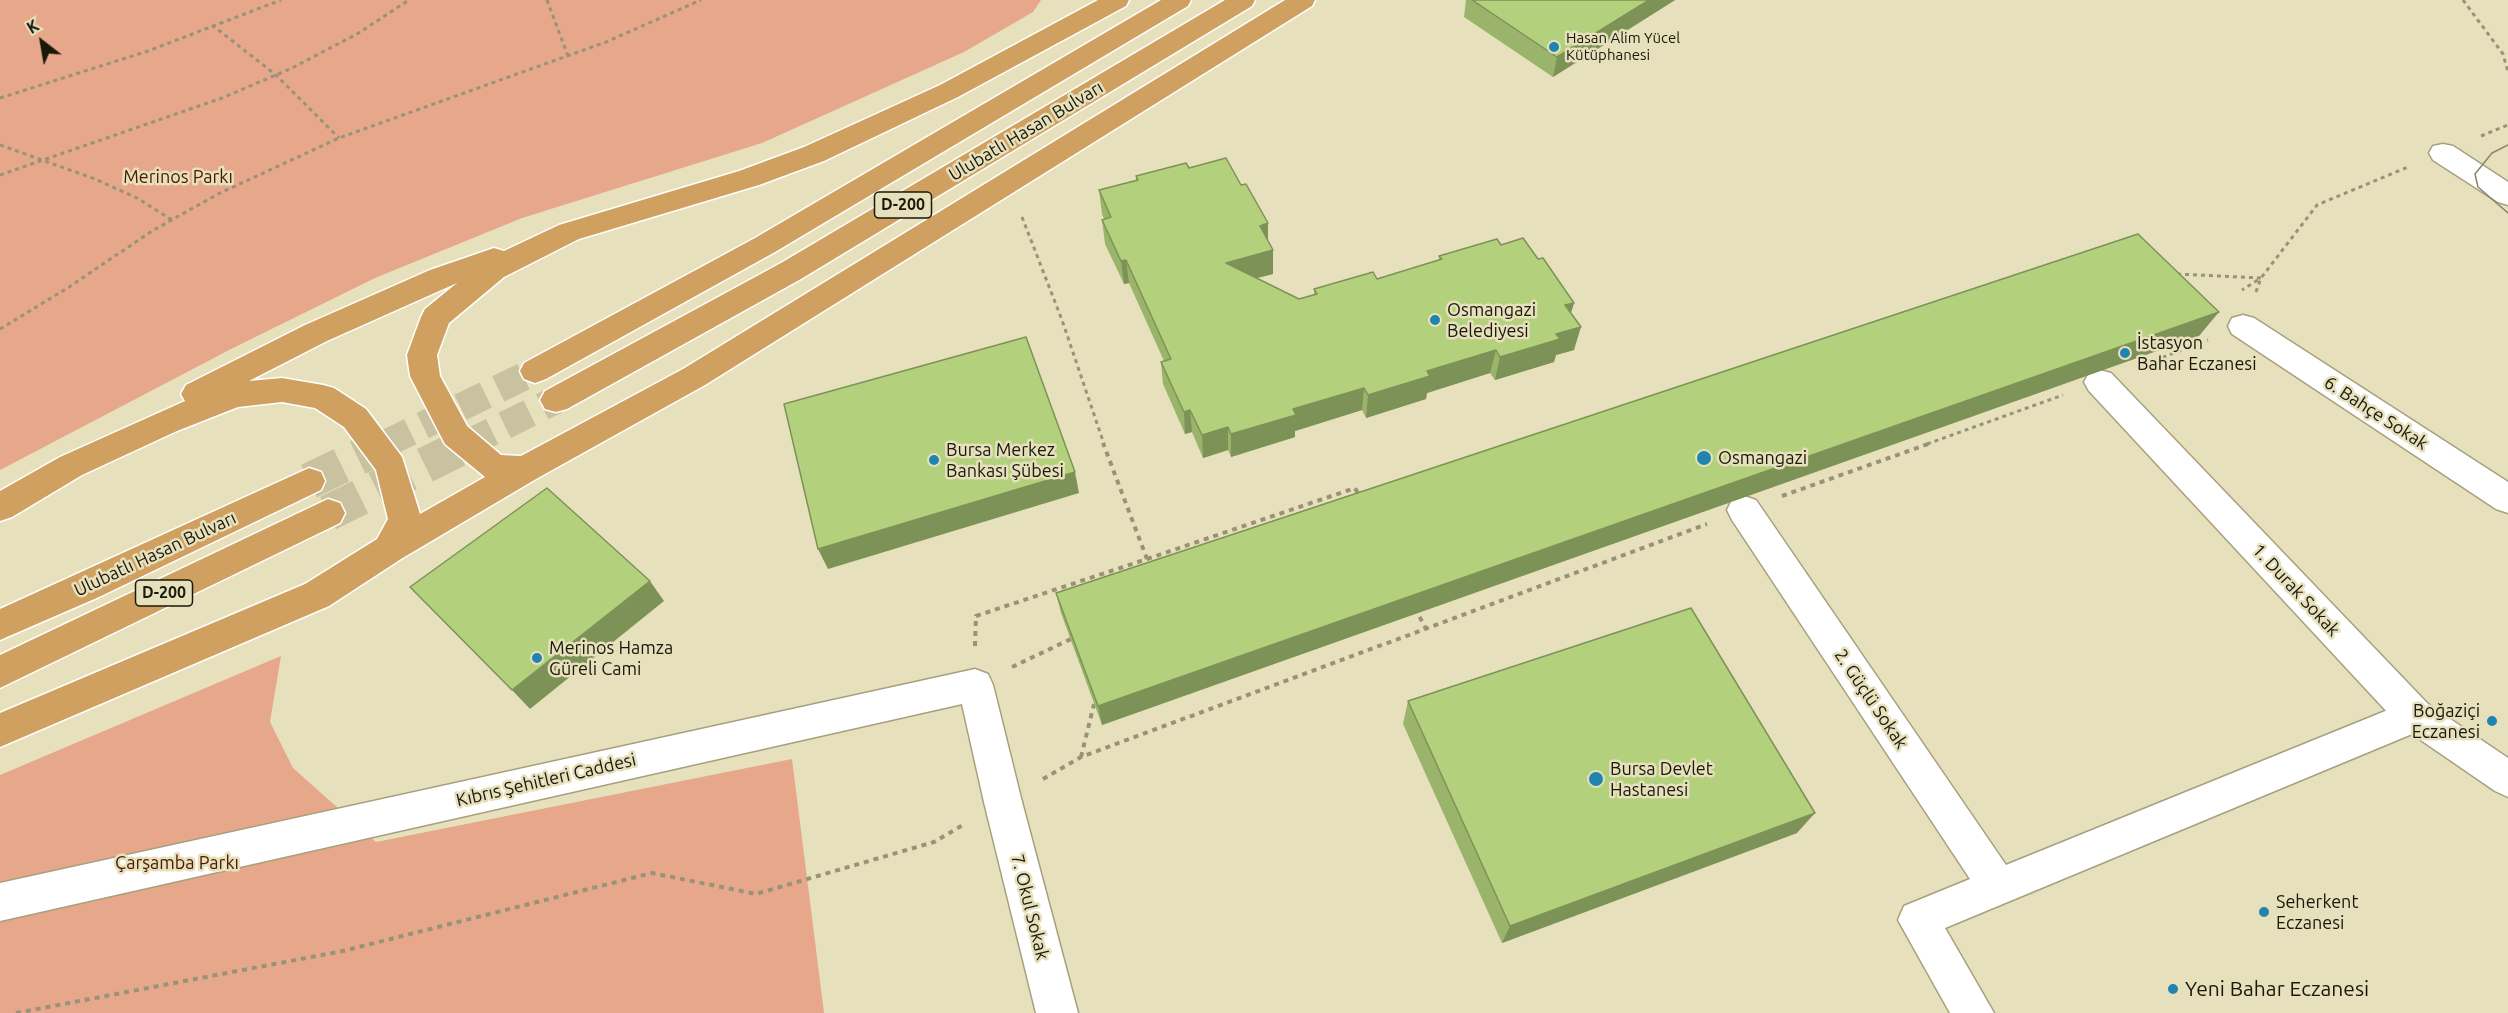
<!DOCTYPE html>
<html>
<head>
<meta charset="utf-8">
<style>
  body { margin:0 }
  #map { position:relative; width:2508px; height:1013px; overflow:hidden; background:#e7e0bc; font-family:Ubuntu,sans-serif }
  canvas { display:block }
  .north { position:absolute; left:12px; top:12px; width:60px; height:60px; -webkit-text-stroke:4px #e7e0bc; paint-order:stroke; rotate:329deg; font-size:16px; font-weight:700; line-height:24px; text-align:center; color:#1a180b }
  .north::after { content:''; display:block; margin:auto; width:21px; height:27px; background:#1a180b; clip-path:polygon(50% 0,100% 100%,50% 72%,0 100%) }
</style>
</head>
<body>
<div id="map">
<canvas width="2508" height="1013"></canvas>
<div class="north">K</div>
</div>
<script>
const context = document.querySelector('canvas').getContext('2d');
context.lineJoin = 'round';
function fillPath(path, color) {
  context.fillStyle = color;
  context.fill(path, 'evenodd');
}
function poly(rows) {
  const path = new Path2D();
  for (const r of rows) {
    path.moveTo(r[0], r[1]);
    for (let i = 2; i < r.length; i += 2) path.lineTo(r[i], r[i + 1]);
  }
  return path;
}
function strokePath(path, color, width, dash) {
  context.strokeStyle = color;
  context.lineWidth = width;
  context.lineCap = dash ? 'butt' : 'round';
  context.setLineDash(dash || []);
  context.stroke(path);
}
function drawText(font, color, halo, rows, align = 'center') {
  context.font = font + ' Ubuntu,sans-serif';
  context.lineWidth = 5;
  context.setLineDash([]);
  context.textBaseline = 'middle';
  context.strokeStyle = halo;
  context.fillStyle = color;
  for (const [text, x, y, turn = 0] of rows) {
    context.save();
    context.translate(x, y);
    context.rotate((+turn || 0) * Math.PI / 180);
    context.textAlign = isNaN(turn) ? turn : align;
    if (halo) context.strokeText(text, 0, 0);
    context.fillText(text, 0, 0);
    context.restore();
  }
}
fillPath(poly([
  [0,0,1041,0,1033,12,964,52,762,143,522,218,375,278,231,349,0,470],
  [281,656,270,722,293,768,376,842,792,759,824,1013,0,1013,0,775]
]), '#e6a78b');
strokePath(poly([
  [385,444,535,371],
  [467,444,556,400]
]), '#c8c2a1', 28, [28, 14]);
strokePath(poly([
  [309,481,388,443],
  [328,513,470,443]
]), '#c8c2a1', 36, [36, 18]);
const pedestrian = poly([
  [2100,370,2111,373,2428,704,2433,716,2428,728,2415,733,2402,728,2089,391,2084,382,2089,373,2100,370]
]);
const minor = poly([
  [2243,315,2254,318,2508,482,2508,513,2496,509,2232,334,2228,326,2232,318,2243,315],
  [1744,496,1756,500,2006,865,2415,699,2428,704,2508,758,2508,797,2495,791,2412,734,1945,928,1994,1013,1950,1013,1898,920,1904,906,1970,879,1732,520,1727,510,1732,500,1744,496],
  [975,669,988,674,993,685,1022,802,1016,815,1003,820,990,815,984,802,962,704,0,921,0,883,975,669]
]);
const tertiary = poly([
  [2443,144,2453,146,2508,182,2508,205,2498,202,2433,160,2429,153,2433,146,2443,144],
  [1003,784,1016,789,1022,802,1078,1013,1036,1013,984,802,990,789,1003,784]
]);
const trunk = poly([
  [1098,0,1129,0,1126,6,958,97,824,161,759,185,579,239,504,277,449,323,437,355,440,376,467,426,501,455,521,456,683,369,1285,0,1315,0,1312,6,705,385,536,479,401,559,329,606,0,747,0,713,305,584,377,539,388,519,376,470,344,427,315,408,282,402,238,407,177,431,82,475,12,517,0,521,0,491,60,457,185,401,181,394,186,385,305,325,430,270,494,248,504,251,559,225,739,171,804,147,940,85,1098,0],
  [457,283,425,309,421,317,407,355,410,376,445,444,485,477,420,514,402,457,366,409,334,388,323,385,282,378,249,381,327,341,457,283],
  [1161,0,1191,0,1188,6,775,252,546,379,535,383,524,379,520,371,524,363,755,238,1161,0],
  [1225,0,1255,0,1252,6,801,279,567,409,556,412,545,409,540,400,545,391,781,263,1225,0],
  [309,468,321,472,325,481,321,490,99,597,0,640,0,609,309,468],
  [328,499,340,503,345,513,340,523,0,688,0,655,328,499]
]);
strokePath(pedestrian, '#a7a07e', 3);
strokePath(minor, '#a7a07e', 3);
strokePath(tertiary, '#a7a07e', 3);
strokePath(trunk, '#fff', 3);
strokePath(poly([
  [547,0,568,56],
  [2463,0,2503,54,2508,72],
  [212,25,276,75,339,138],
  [0,98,148,51,281,0],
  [2481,136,2508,125],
  [0,145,95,179,137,198,172,220],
  [0,175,222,98,290,69,357,34,409,0],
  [1022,217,1062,320,1104,444],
  [2177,274,2261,278,2242,290],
  [2256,292,2261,278,2317,205,2408,167],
  [0,329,66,289,152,231,218,194,339,138,606,42,701,0],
  [2140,366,2208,340],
  [1927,444,2063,395]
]), '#989378', 3, [4, 4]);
strokePath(poly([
  [1782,496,1931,443],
  [1147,559,1355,488,1360,497],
  [1415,608,1426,629],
  [975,646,976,616,1147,559,1103,443],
  [1012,667,1071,639],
  [1081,757,1094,704],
  [1043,779,1081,757,1707,524],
  [16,1013,343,951,652,873,756,894,934,842,963,825]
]), '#989378', 4, [5, 5]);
fillPath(pedestrian, '#fff');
fillPath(minor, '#fff');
fillPath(tertiary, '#fff');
fillPath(trunk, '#d0a060');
strokePath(poly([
  [2508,145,2492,153,2475,174,2478,187,2508,213]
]), '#89846b', 1.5);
fillPath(poly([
  [1466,0,1675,0,1553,77,1464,17],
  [1189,168,1268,240,1273,274,1256,278,1299,299,1314,294,1314,289,1377,279,1439,261,1439,256,1501,245,1538,259,1574,303,1571,312,1574,350,1556,355,1554,362,1495,380,1490,373,1427,393,1426,399,1366,418,1362,410,1295,431,1295,437,1231,457,1228,450,1203,458,1192,432,1185,434,1163,384,1161,362,1164,361,1129,283,1124,284,1105,244,1102,220,1104,219,1102,214,1099,190,1136,180,1136,176],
  [2199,336,1102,725,1061,613,1056,593],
  [1408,701,1797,833,1502,943,1403,724]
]), '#9ab46b');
fillPath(poly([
  [1649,0,1675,0,1553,77,1557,57],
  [1268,223,1268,247,1260,226],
  [1273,250,1273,274,1226,286,1226,263],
  [1126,260,1129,283,1124,284,1121,261],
  [1574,303,1567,326,1565,305],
  [2219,312,2199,336,1102,725,1098,706],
  [1581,327,1574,350,1556,355,1554,362,1495,380,1500,357,1556,334],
  [1496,350,1490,373,1427,393,1426,399,1366,418,1368,395,1427,371],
  [1364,388,1362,410,1295,431,1295,437,1231,457,1231,434,1293,409],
  [1190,410,1192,432,1185,434,1184,412],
  [1228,427,1228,450,1203,458,1202,435],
  [1075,472,1079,493,828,569,818,549],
  [650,581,664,601,530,709,512,690],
  [1815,813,1797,833,1502,943,1510,926]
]), '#7d9257');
const building = poly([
  [1472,0,1649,0,1557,57,1472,0],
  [1226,158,1241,185,1246,184,1268,223,1260,226,1273,250,1226,263,1299,299,1317,294,1314,289,1373,272,1377,279,1442,259,1439,256,1497,239,1501,245,1523,238,1538,259,1543,258,1574,303,1565,305,1581,327,1556,334,1560,339,1500,357,1496,350,1427,371,1430,376,1368,395,1364,388,1293,409,1296,415,1231,434,1228,427,1202,435,1190,410,1184,412,1161,362,1171,359,1126,260,1121,261,1102,220,1111,217,1099,190,1138,180,1136,176,1186,163,1189,168,1226,158],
  [2138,234,2219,312,1098,706,1056,593,2138,234],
  [1026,337,1075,472,818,549,784,404,1026,337],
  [547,488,650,581,512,690,410,587,547,488],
  [1691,608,1815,813,1510,926,1408,701,1691,608]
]);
fillPath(building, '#b3d17c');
strokePath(building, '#7d9257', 1.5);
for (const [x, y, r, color] of [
  [1554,47,6,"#2184ae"],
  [1435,320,6,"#2184ae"],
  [2125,353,6,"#2184ae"],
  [1704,458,8,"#2184ae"],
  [934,460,6,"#2184ae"],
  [537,658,6,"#2184ae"],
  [2492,721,6,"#2184ae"],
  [1596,779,8,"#2184ae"],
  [2264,912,6,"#2184ae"],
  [2173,989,6,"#2184ae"]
]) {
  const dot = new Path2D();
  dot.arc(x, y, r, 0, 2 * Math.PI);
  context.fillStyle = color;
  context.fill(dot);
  strokePath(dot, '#e7e0bc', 2);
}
drawText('15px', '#1a180b', '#e7e0bc', [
  ["Hasan Alim Yücel",1566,38],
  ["Kütüphanesi",1566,55]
], 'left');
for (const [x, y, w] of [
  [903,205,57],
  [164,593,57]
]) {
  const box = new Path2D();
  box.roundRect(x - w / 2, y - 13, w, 26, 4.5);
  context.fillStyle = '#e7e0bc';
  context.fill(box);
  strokePath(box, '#1a180b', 1.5);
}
drawText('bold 16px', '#1a180b', null, [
  ["D-200",903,205],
  ["D-200",164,593]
]);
drawText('18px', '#1a180b', '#e7e0bc', [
  ["Ulubatlı Hasan Bulvarı",1026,131,-31],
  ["6. Bahçe Sokak",2376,413,33],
  ["Ulubatlı Hasan Bulvarı",155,554,-25],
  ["1. Durak Sokak",2296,590,47],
  ["2. Güçlü Sokak",1871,699,56],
  ["Kıbrıs Şehitleri Caddesi",546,780,-13],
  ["7. Okul Sokak",1030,907,76]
]);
drawText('18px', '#4d1800', '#e7e0bc', [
  ["Merinos Parkı",178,177],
  ["Çarşamba Parkı",177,863]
]);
drawText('18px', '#1a180b', '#e7e0bc', [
  ["Osmangazi",1447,310],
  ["Belediyesi",1447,331],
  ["İstasyon",2137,343],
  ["Bahar Eczanesi",2137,364],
  ["Bursa Merkez",946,450],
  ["Bankası Şübesi",946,471],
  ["Osmangazi",1718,458],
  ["Merinos Hamza",549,648],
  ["Güreli Cami",549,669],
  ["Boğaziçi",2480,711,"right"],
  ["Eczanesi",2480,732,"right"],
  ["Bursa Devlet",1610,769],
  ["Hastanesi",1610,790],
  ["Seherkent",2276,902],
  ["Eczanesi",2276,923]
], 'left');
drawText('21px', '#1a180b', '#e7e0bc', [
  ["Yeni Bahar Eczanesi",2185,989]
], 'left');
</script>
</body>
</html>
